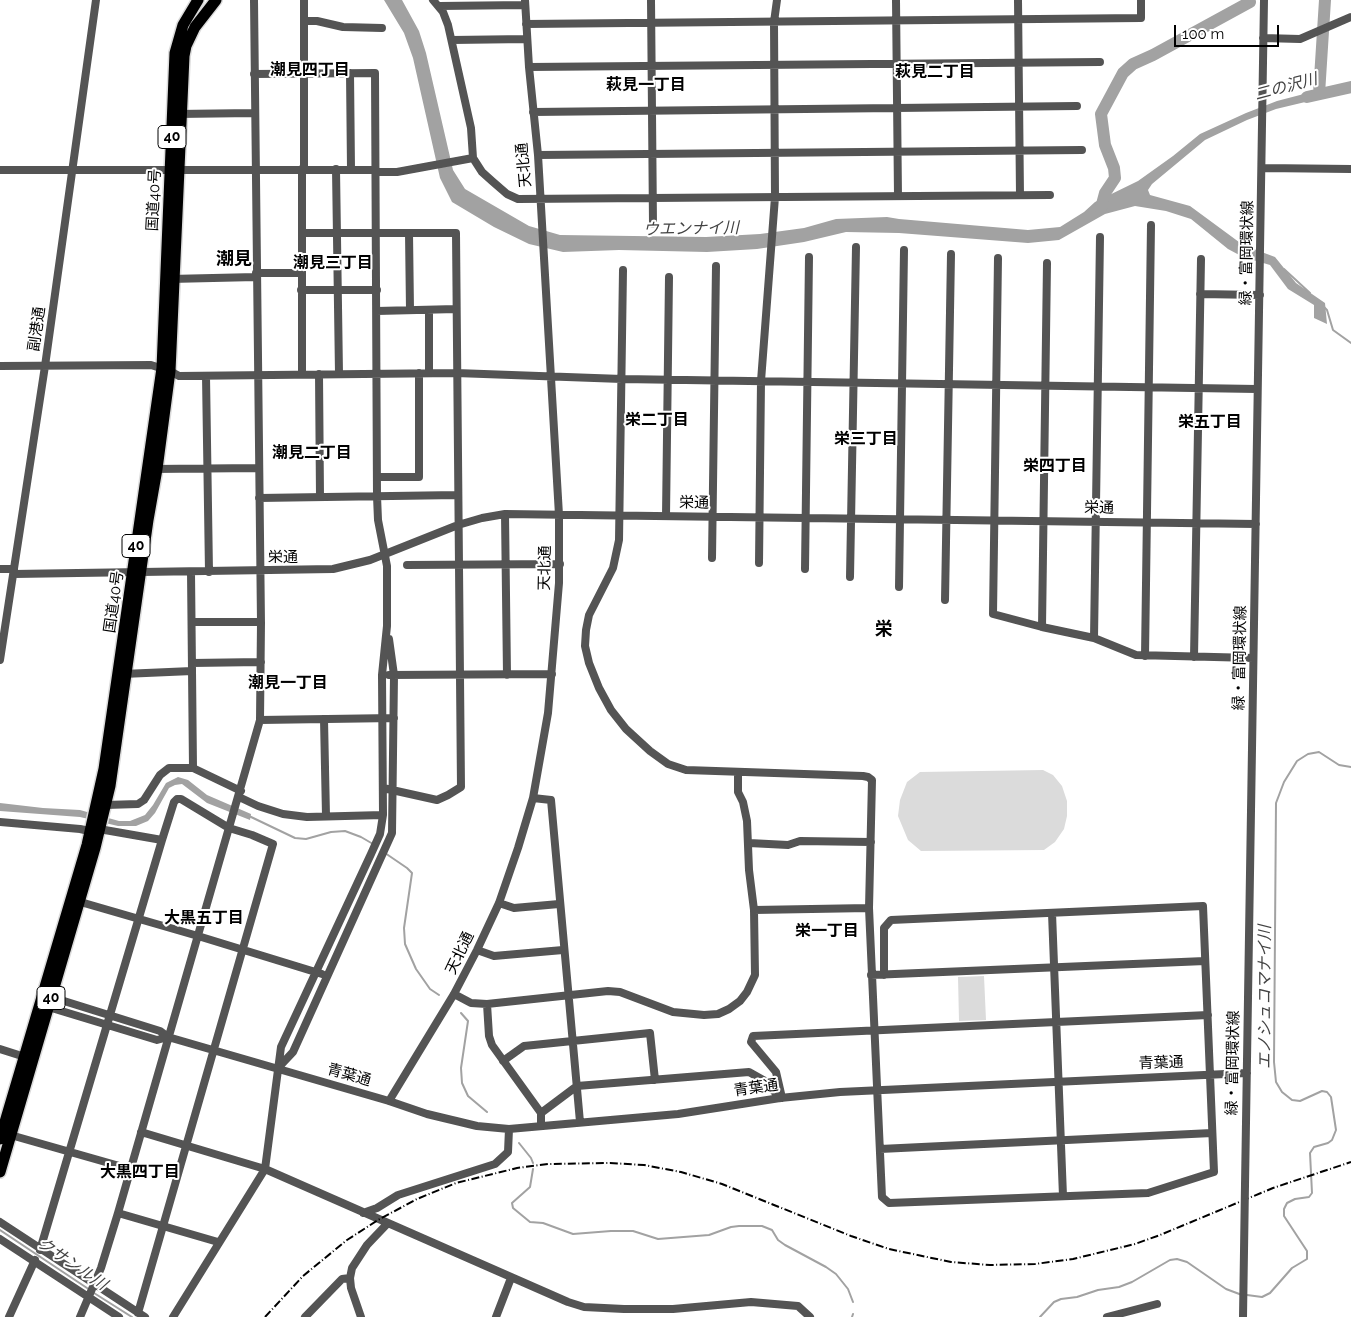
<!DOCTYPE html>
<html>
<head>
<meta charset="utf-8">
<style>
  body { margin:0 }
  #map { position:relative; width:1351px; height:1317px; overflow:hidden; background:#fff; font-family:Raleway,sans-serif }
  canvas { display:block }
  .scale { position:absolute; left:1174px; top:25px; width:105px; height:22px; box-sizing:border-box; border:2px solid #000; border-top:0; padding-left:6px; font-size:15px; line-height:18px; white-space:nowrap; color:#000; -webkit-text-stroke:4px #fff; paint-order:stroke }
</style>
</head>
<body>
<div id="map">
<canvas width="1351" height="1317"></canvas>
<div class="scale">100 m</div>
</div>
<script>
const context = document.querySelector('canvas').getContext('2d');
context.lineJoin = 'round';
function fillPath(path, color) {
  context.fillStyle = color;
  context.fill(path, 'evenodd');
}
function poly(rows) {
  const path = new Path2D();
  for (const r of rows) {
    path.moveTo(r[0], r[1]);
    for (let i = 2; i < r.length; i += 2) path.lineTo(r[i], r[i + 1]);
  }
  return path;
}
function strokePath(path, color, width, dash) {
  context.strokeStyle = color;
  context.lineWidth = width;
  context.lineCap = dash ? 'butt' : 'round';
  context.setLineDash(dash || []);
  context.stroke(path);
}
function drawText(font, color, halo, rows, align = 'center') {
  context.font = font + ' Raleway,"Noto Sans JP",sans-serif';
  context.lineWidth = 4;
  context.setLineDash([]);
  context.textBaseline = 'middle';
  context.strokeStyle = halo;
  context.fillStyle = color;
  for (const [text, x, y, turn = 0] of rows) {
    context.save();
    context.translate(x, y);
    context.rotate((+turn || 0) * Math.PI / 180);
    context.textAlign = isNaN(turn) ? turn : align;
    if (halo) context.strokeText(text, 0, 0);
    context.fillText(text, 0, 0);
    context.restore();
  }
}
fillPath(poly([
  [1043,770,1053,775,1062,786,1067,801,1067,816,1064,829,1055,842,1044,850,921,851,908,840,898,816,900,800,907,782,920,772],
  [984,976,986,1020,959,1021,958,977]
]), '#dbdbdb');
fillPath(poly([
  [384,0,402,0,419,31,426,53,453,170,465,189,529,226,560,235,706,237,760,234,804,228,836,219,887,217,899,219,1028,230,1060,227,1084,212,1095,202,1138,181,1173,156,1200,134,1246,113,1277,101,1323,89,1322,98,1276,109,1247,120,1205,140,1152,184,1148,190,1150,195,1190,206,1243,245,1275,257,1296,283,1325,303,1327,324,1314,318,1314,305,1288,289,1270,265,1243,257,1228,249,1191,219,1166,211,1135,206,1105,214,1059,240,1028,243,899,233,846,232,804,242,757,249,707,252,619,250,563,252,529,244,494,227,452,202,440,178,413,58,404,33],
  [178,777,188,780,207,795,251,814,250,820,207,803,182,784,175,785,169,788,155,813,148,821,136,826,118,826,80,817,0,811,0,803,43,808,80,810,119,821,130,821,145,815,153,805,166,783]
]), '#a2a2a2');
strokePath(poly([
  [1284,269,1310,293],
  [1324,307,1327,310,1333,330,1351,343],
  [249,816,295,838,306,839,331,832,345,831,361,837,373,844],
  [385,853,407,868,412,873,404,928,405,944,416,969,430,989,439,995],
  [461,1013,468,1021,461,1068,462,1083,468,1096,487,1112],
  [519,1143,531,1158,533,1163],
  [533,1169,530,1187,512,1203,513,1208,530,1222,543,1223,573,1234,611,1231,633,1231,658,1239,709,1235,731,1227,739,1226,762,1226,772,1230,778,1240,785,1245,826,1267,836,1274,848,1289,853,1302],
  [0,1230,90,1290],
  [94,1293,132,1317],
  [1247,1295,1262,1297,1270,1293,1292,1268,1307,1259,1307,1251,1284,1216,1284,1209,1287,1203,1295,1199,1309,1197,1312,1193,1310,1153,1314,1147,1328,1143,1332,1140,1336,1130,1331,1097,1327,1092,1322,1091,1300,1101,1292,1100,1282,1092,1276,1082,1274,1062,1276,803,1284,782,1297,761,1308,754,1319,752,1339,765,1351,767],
  [852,1317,853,1314],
  [1040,1317,1054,1302,1061,1299,1077,1297,1098,1290,1119,1287,1132,1282,1170,1260,1177,1259,1187,1262,1226,1289,1242,1295]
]), '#a2a2a2', 2);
strokePath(poly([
  [1319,94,1325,0],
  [1307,97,1351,87],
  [1101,208,1105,193,1115,178,1114,168,1105,145,1101,114,1123,73,1133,64,1153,55,1250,2]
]), '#a2a2a2', 12);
const highway = poly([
  [0,1139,87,845,104,769,162,368,175,53,183,25,198,0],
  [0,1172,95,848,110,786,148,520,157,469,170,371,184,56,186,46,195,27,216,0]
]);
strokePath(highway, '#dbdbdb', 14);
strokePath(poly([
  [304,0,304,169],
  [433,0,443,12,448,25,471,128,473,158,482,172,492,181,507,194,518,199,1050,195],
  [651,0,653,224],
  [896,0,898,196],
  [1018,0,1020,195],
  [440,6,525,5],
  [304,21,317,21,343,27,382,28],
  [526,24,1141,18,1141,0],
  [1263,38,1300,39,1351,17],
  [452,40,527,39],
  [529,67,1100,62],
  [350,73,351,169],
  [533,112,1077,106],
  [177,114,254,113],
  [538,155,1082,150],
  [1263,168,1351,169],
  [336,169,339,374],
  [0,170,376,170],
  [376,172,397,172,473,158],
  [302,233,456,233,461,787,448,795,437,800,383,788],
  [409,233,410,310],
  [998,258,993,614,1042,627,1094,638,1136,655,1253,658],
  [623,270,619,540,613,568,589,615,586,630,585,646,589,663,599,688,611,710,626,729,650,751,668,764,686,770,863,776,868,777,872,780,869,908,882,1197,889,1203,1148,1193,1214,1172,1203,906,891,920,884,928,884,975],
  [256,273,301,273],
  [170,279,256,277],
  [301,290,377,290],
  [1200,294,1260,295],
  [429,310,429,373],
  [377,311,456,309],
  [0,366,151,365,170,371,179,376,456,373,622,379,1257,389],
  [302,374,302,169],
  [319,374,320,497],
  [206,376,209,572],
  [153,469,259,468],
  [377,477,419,477,419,373],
  [259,498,458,495],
  [505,514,507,675],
  [666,516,669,277],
  [712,558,716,266],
  [759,563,761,381,775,197,774,22,777,0],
  [407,565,560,564],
  [0,569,14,569],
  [805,569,809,257],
  [191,572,193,768],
  [14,574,333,569,370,560,458,525,482,518,505,514,1256,524],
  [850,577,856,247],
  [899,587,904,250],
  [945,600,951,254],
  [192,622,261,622],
  [1042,627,1047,263],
  [1094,638,1100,237],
  [1145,656,1151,225],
  [1194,657,1201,259],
  [0,660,45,366,96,0],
  [192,663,261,662],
  [123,674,192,671],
  [389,675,552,674],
  [324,719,326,816],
  [260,720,394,718],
  [239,797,258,806,283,814,307,817,383,815],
  [533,798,551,800,580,1122],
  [106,805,138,804,144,800,160,775,169,768,193,768,241,791],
  [0,822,80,829,94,832],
  [99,829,162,840],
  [749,843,788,845,800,841,871,842],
  [77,901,198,936,322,974],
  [499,903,514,908,559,904],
  [754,910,869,908],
  [1052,913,1063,1196],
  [477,950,494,956,563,950],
  [871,975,1205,961],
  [454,994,471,1003,487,1004],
  [48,996,160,1031,168,1037,389,1101,427,1114,477,1126,509,1129,678,1114,780,1098,840,1092,1247,1073],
  [45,1006,157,1040,168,1037],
  [0,1049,25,1057],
  [503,1061,524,1046,650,1033,655,1080],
  [277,1069,293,1052,392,833,394,675,389,639],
  [782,1098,776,1072,751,1042,753,1036,1208,1015],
  [389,1101,454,994,477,950,499,903,518,848,533,798,548,713,559,583,559,515,538,155,529,67,525,0],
  [541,1113,492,1045,489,1036,487,1004,608,991,620,992,673,1012,704,1015,718,1014,729,1009,740,1001,747,992,755,975,754,910,749,870,747,821,743,802,738,792,738,772],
  [541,1126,541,1113,577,1086,749,1072,765,1081,780,1098],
  [141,1132,265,1169,568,1302,584,1307,624,1309,673,1309,751,1302,798,1306,810,1317],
  [7,1134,130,1169],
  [880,1149,1212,1133],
  [1245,1185,1264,0],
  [118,1213,218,1242],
  [363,1213,377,1208,398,1195,495,1164,508,1152,509,1129],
  [0,1222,145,1317],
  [0,1239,119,1317],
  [40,1250,162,840,174,802,177,799,181,799,229,828,252,835,273,844,138,1313],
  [9,1317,35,1260],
  [80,1317,101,1268,118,1213,260,720,261,622,254,0],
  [173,1317,265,1169,281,1047,371,854,380,834,383,815,382,675,387,626,387,566,378,520,377,496,375,73,254,74],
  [305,1317,342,1279,350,1278],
  [361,1317,351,1288,350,1278,352,1268,367,1245,387,1224],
  [496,1317,511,1278],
  [1107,1317,1157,1304]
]), '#545454', 8);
strokePath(highway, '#000', 11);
strokePath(poly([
  [265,1317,303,1276,347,1240,378,1220,417,1199,456,1183,517,1168,548,1164,610,1163,644,1165,681,1172,722,1184,851,1236,889,1249,951,1262,990,1265,1035,1264,1073,1259,1135,1244,1160,1235,1273,1188,1351,1162]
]), '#000', 2, [8, 2.5, 1, 2.5]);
strokePath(poly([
  [1243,1317,1245,1185]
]), '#545454', 8);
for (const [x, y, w] of [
  [172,137,28],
  [136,546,28],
  [51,998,28]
]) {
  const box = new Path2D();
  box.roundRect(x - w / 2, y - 11.5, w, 23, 4);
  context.fillStyle = '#fff';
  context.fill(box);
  strokePath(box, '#000', 1);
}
drawText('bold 14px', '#000', null, [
  ["40",172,137],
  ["40",136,546],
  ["40",51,998]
]);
drawText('15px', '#000', '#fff', [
  ["天北通",524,165,-95],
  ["国道40号",154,200,-87],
  ["緑・富岡環状線",1247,253,-89],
  ["副港通",37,329,-82],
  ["栄通",694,503,1],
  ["栄通",1099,508,1],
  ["栄通",283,557],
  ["天北通",545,568,-89],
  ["国道40号",114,602,-82],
  ["緑・富岡環状線",1240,658,-89],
  ["天北通",460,953,-64],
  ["青葉通",1161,1063,-2],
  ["緑・富岡環状線",1233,1063,-89],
  ["青葉通",349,1075,16],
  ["青葉通",756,1088,-8]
]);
drawText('bold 16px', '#000', '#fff', [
  ["潮見四丁目",310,70],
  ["萩見二丁目",935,72],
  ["萩見一丁目",646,85],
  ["潮見三丁目",333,263],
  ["栄二丁目",657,420],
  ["栄五丁目",1210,422],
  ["栄三丁目",866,439],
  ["潮見二丁目",312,453],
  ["栄四丁目",1055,466],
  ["潮見一丁目",288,683],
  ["大黒五丁目",204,918],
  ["栄一丁目",827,931],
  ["大黒四丁目",140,1172]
]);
drawText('italic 16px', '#434343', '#fff', [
  ["二の沢川",1286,87,-15],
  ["ウエンナイ川",691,229,-1],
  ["エノシュコマナイ川",1265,997,-90],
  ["クサンル川",72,1264,34]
]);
drawText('bold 18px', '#000', '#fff', [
  ["潮見",234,260],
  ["栄",884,630]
]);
</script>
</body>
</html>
